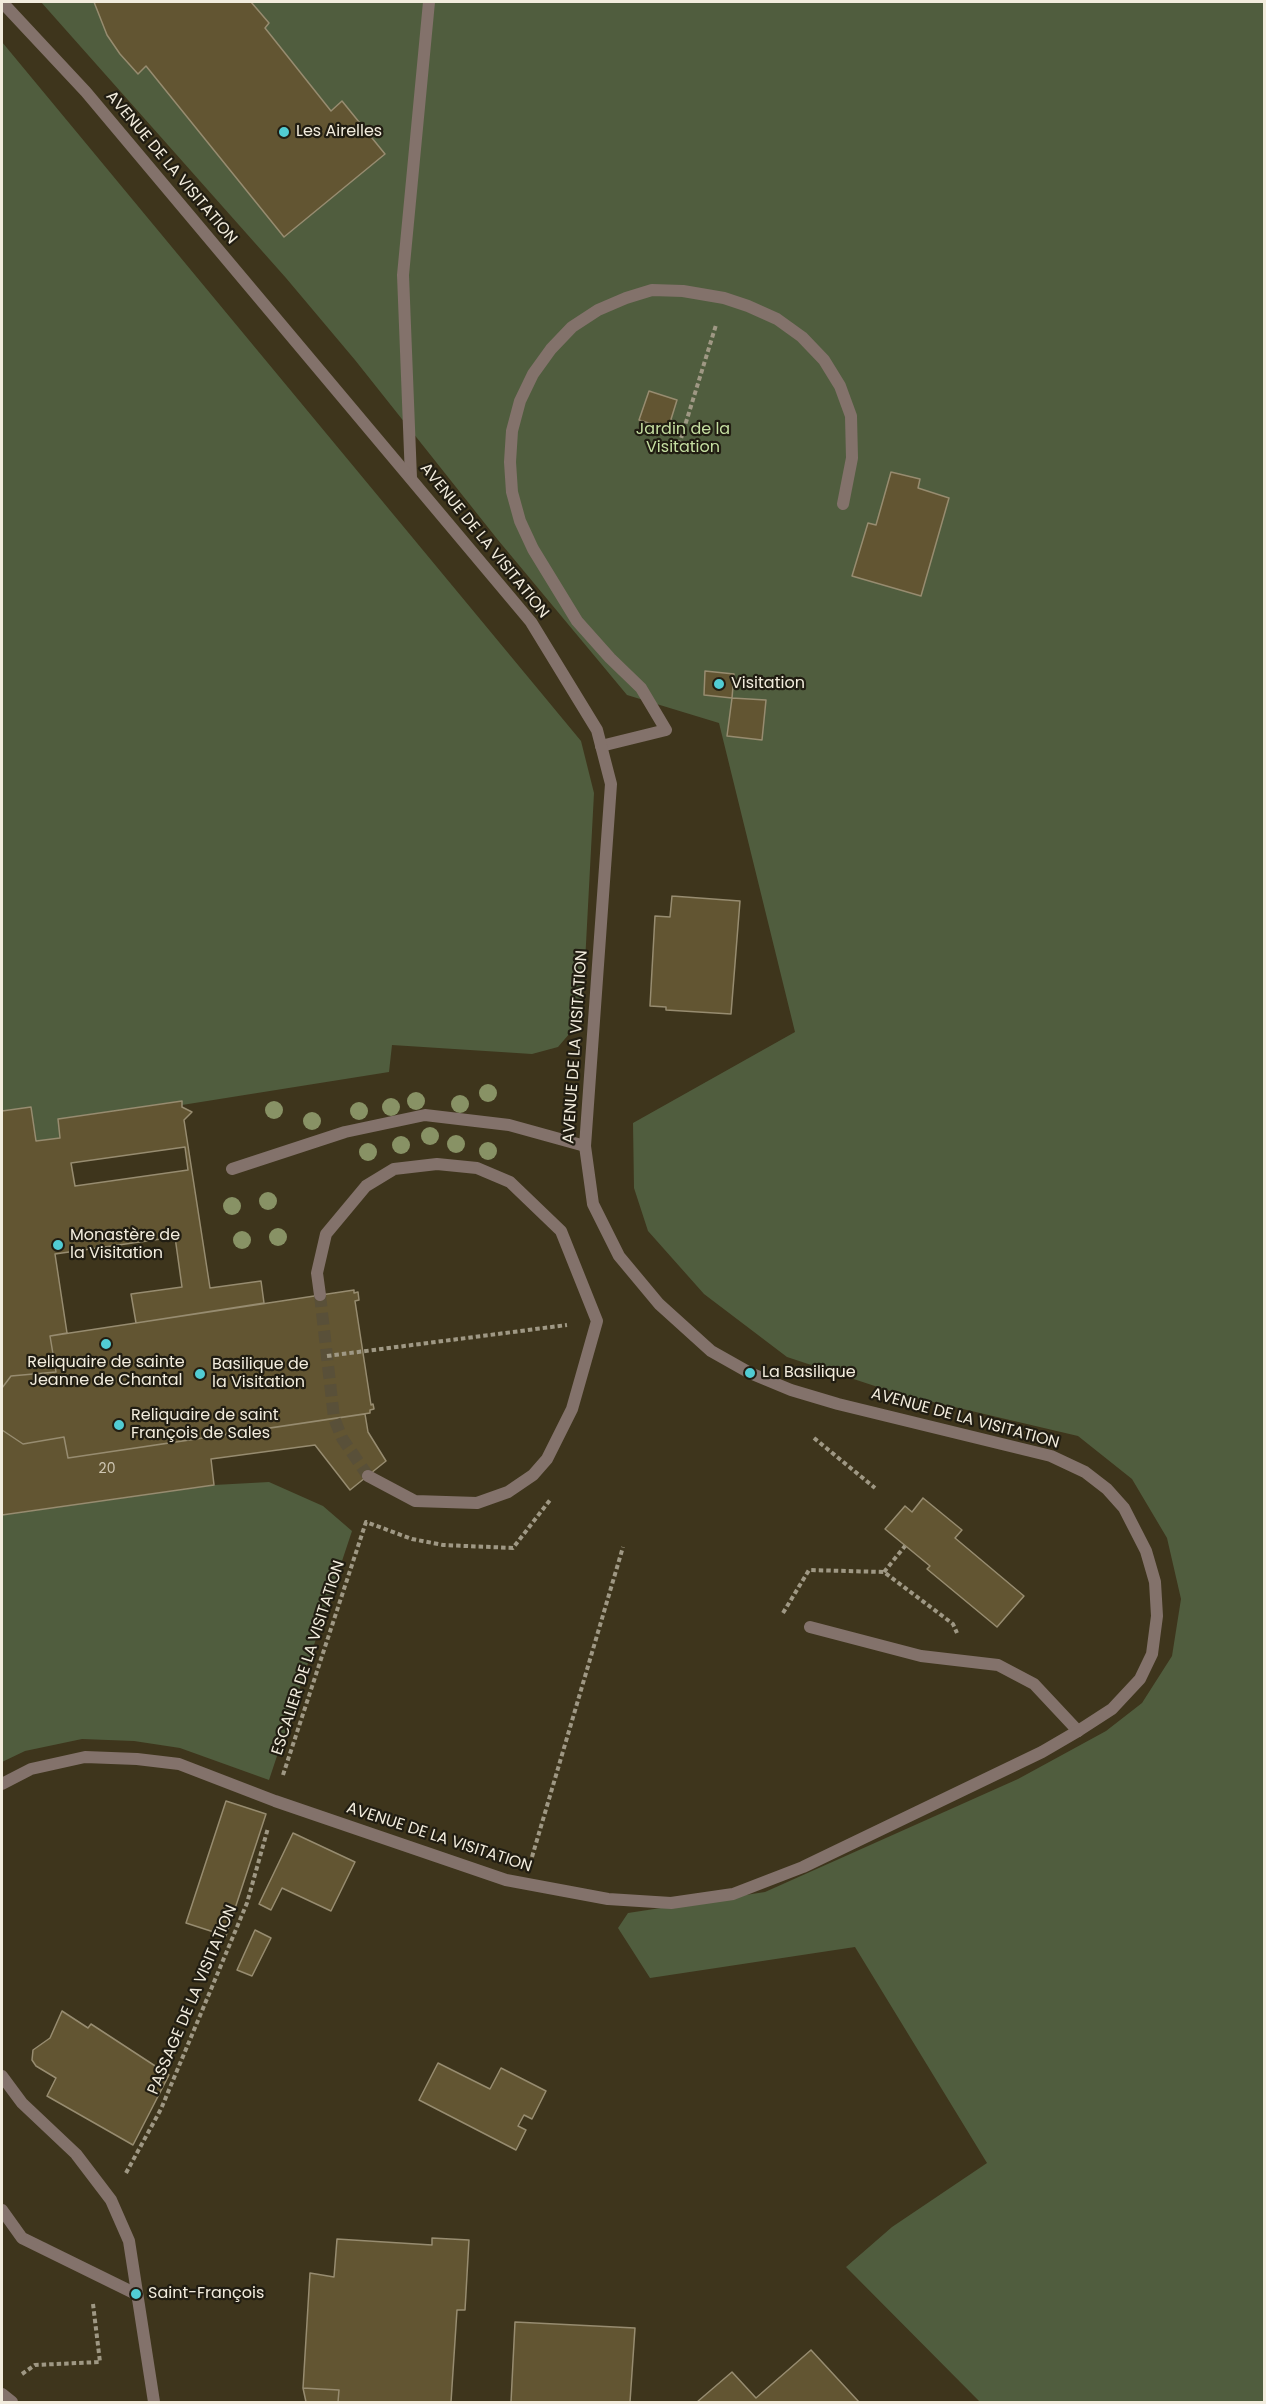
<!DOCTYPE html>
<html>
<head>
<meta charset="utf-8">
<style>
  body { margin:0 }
  #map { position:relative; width:1266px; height:2404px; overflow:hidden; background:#3e351c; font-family:Poppins,sans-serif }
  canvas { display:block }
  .frame { position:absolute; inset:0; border:3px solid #f2ecdd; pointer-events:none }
</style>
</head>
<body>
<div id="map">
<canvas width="1266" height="2404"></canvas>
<div class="frame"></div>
</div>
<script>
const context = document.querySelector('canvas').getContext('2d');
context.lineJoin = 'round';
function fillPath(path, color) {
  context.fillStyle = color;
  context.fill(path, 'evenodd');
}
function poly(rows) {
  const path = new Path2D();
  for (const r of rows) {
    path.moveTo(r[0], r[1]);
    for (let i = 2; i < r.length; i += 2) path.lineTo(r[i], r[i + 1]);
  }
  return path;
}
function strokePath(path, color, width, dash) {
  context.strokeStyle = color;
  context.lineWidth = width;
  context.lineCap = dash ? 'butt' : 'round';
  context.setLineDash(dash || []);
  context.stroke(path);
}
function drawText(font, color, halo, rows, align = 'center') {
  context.font = font + ' Poppins,sans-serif';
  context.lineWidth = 4.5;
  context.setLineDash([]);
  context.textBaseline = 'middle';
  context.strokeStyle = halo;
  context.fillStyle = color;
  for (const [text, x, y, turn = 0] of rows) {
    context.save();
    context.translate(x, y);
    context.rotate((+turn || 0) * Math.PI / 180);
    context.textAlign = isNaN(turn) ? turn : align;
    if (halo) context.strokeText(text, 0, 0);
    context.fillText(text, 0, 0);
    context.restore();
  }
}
fillPath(poly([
  [41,2,1264,2,1264,2402,980,2402,846,2267,892,2227,987,2163,855,1947,650,1978,618,1928,628,1913,765,1892,1018,1779,1106,1731,1142,1703,1172,1656,1181,1599,1167,1538,1132,1479,1078,1436,899,1394,787,1357,704,1294,648,1231,634,1188,633,1123,795,1032,719,723,627,695,498,540,355,360,286,278],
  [2,42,581,741,594,793,582,1019,558,1047,532,1054,392,1045,389,1072,182,1105,181,1101,58,1119,60,1138,36,1141,31,1107,2,1111],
  [269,1482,323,1506,352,1531,269,1780,180,1748,134,1741,82,1739,25,1751,2,1762,2,1515,214,1485]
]), '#505d3e');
const building = poly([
  [94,2,251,2,269,23,265,28,331,111,342,101,385,154,284,237,146,66,138,74,120,54,107,35,94,2],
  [649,391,677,400,668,429,639,420,649,391],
  [891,472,920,479,918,488,949,498,921,596,852,576,868,523,876,525,891,472],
  [705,671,734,674,732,698,704,695,705,671],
  [732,698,766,700,762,740,727,736,732,698],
  [672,896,740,901,731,1014,666,1010,666,1007,650,1006,655,916,670,917,672,896],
  [182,1101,182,1107,192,1112,184,1120,210,1288,261,1281,264,1303,136,1323,131,1294,182,1287,175,1237,55,1254,67,1333,50,1336,56,1372,11,1376,2,1388,2,1111,31,1107,36,1141,60,1138,58,1119,182,1101],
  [185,1147,188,1170,75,1186,71,1163,185,1147],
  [354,1290,354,1293,358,1292,359,1300,355,1301,371,1405,373,1404,374,1409,370,1410,370,1413,68,1458,64,1437,23,1444,2,1430,2,1388,11,1376,56,1372,50,1336,354,1290],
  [365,1414,368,1432,386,1461,350,1490,315,1445,211,1459,214,1485,2,1515,2,1430,23,1444,64,1437,68,1458,365,1414],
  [923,1498,962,1530,955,1538,1024,1596,997,1627,927,1569,930,1566,885,1529,905,1506,912,1512,923,1498],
  [226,1801,266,1814,226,1936,186,1923,226,1801],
  [293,1833,355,1862,331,1911,282,1888,271,1910,259,1904,293,1833],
  [255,1930,271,1938,252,1976,237,1970,255,1930],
  [62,2011,88,2028,91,2024,169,2075,133,2145,47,2096,56,2078,36,2066,32,2060,33,2050,50,2038,62,2011],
  [438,2063,490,2089,501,2068,546,2091,532,2119,524,2115,518,2126,526,2130,516,2150,419,2100,438,2063],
  [432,2238,469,2240,465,2310,457,2310,451,2402,338,2402,339,2390,303,2388,310,2273,334,2277,337,2239,432,2245,432,2238],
  [515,2322,635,2328,630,2402,511,2402,515,2322],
  [811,2350,859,2402,697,2402,732,2372,756,2398,811,2350],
  [303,2388,339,2390,338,2402,306,2402,303,2388]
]);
fillPath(building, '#625532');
strokePath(building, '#978c70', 1.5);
strokePath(poly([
  [320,1295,334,1418,342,1438,368,1476]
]), '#595039', 12, [12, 6]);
strokePath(poly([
  [679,445,716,325],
  [327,1356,567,1325],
  [814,1438,875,1488],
  [884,1572,905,1546],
  [783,1613,809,1570,884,1572,953,1624,957,1633],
  [283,1775,366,1522,412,1539,443,1545,513,1548,550,1500],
  [532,1857,623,1547],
  [126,2173,161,2109,247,1903,268,1828],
  [22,2374,35,2365,100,2362,93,2304]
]), '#9f9884', 4, [4.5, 3]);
strokePath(poly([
  [411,478,403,275,429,2],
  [601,746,666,730,641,688,610,658,577,621,533,549,520,521,512,492,510,462,512,431,520,401,533,374,551,349,572,327,598,310,626,298,652,290,683,291,724,298,748,306,777,319,802,337,824,360,840,386,851,416,852,458,843,504],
  [232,1169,345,1132,425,1115,509,1125,585,1146],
  [810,1627,921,1656,998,1665,1034,1684,1078,1731],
  [2,2210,22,2238,136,2294],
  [2,2394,12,2402]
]), '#83726b', 12);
strokePath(poly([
  [320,1295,317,1273,326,1234,366,1186,394,1169,437,1164,477,1168,510,1182,561,1231,597,1321,572,1409,547,1459,533,1475,508,1492,477,1503,415,1501,368,1476],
  [2,1784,31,1769,85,1757,137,1759,179,1764,275,1801,506,1880,608,1899,671,1903,733,1894,803,1867,1042,1752,1078,1731,1112,1709,1140,1679,1152,1654,1157,1616,1155,1582,1146,1551,1124,1508,1107,1489,1085,1472,1051,1456,838,1404,791,1390,750,1373,711,1351,659,1304,619,1256,593,1204,585,1146,611,784,597,730,531,622,86,92,2,2],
  [2,2076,22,2103,76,2154,111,2200,129,2241,154,2402]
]), '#83726b', 12);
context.fillStyle = '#889265';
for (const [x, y] of [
  [488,1093],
  [416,1101],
  [460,1104],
  [391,1107],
  [274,1110],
  [359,1111],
  [312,1121],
  [430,1136],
  [456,1144],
  [401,1145],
  [488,1151],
  [368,1152],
  [268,1201],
  [232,1206],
  [278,1237],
  [242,1240]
]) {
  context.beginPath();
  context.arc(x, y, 9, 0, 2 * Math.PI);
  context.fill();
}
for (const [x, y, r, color] of [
  [284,132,6,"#51ccd3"],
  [719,684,6,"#51ccd3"],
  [58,1245,6,"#51ccd3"],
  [106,1344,6,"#51ccd3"],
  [750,1373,6,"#51ccd3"],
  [200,1374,6,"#51ccd3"],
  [119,1425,6,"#51ccd3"],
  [136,2294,6,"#51ccd3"]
]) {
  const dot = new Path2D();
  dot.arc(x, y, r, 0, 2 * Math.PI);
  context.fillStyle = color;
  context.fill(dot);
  strokePath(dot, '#211d12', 2);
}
drawText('14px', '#cec6b2', null, [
  ["20",107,1469]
]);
drawText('16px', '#f2ecdd', '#211d12', [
  ["Les Airelles",296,132],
  ["Visitation",731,684],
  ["Monastère de",70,1236],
  ["la Visitation",70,1254],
  ["Reliquaire de sainte",106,1363,"center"],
  ["Jeanne de Chantal",106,1381,"center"],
  ["Basilique de",212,1365],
  ["la Visitation",212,1383],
  ["La Basilique",762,1373],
  ["Reliquaire de saint",131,1416],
  ["François de Sales",131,1434],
  ["Saint-François",148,2294]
], 'left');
drawText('16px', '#f2ecdd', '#211d12', [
  ["AVENUE DE LA VISITATION",171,168,50],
  ["AVENUE DE LA VISITATION",484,541,51],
  ["AVENUE DE LA VISITATION",576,1047,-86],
  ["AVENUE DE LA VISITATION",965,1419,15],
  ["ESCALIER DE LA VISITATION",309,1658,-72],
  ["AVENUE DE LA VISITATION",439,1838,18],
  ["PASSAGE DE LA VISITATION",193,2000,-67]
]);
drawText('16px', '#c5dea1', '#211d12', [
  ["Jardin de la",683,430],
  ["Visitation",683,448]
]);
</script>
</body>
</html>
